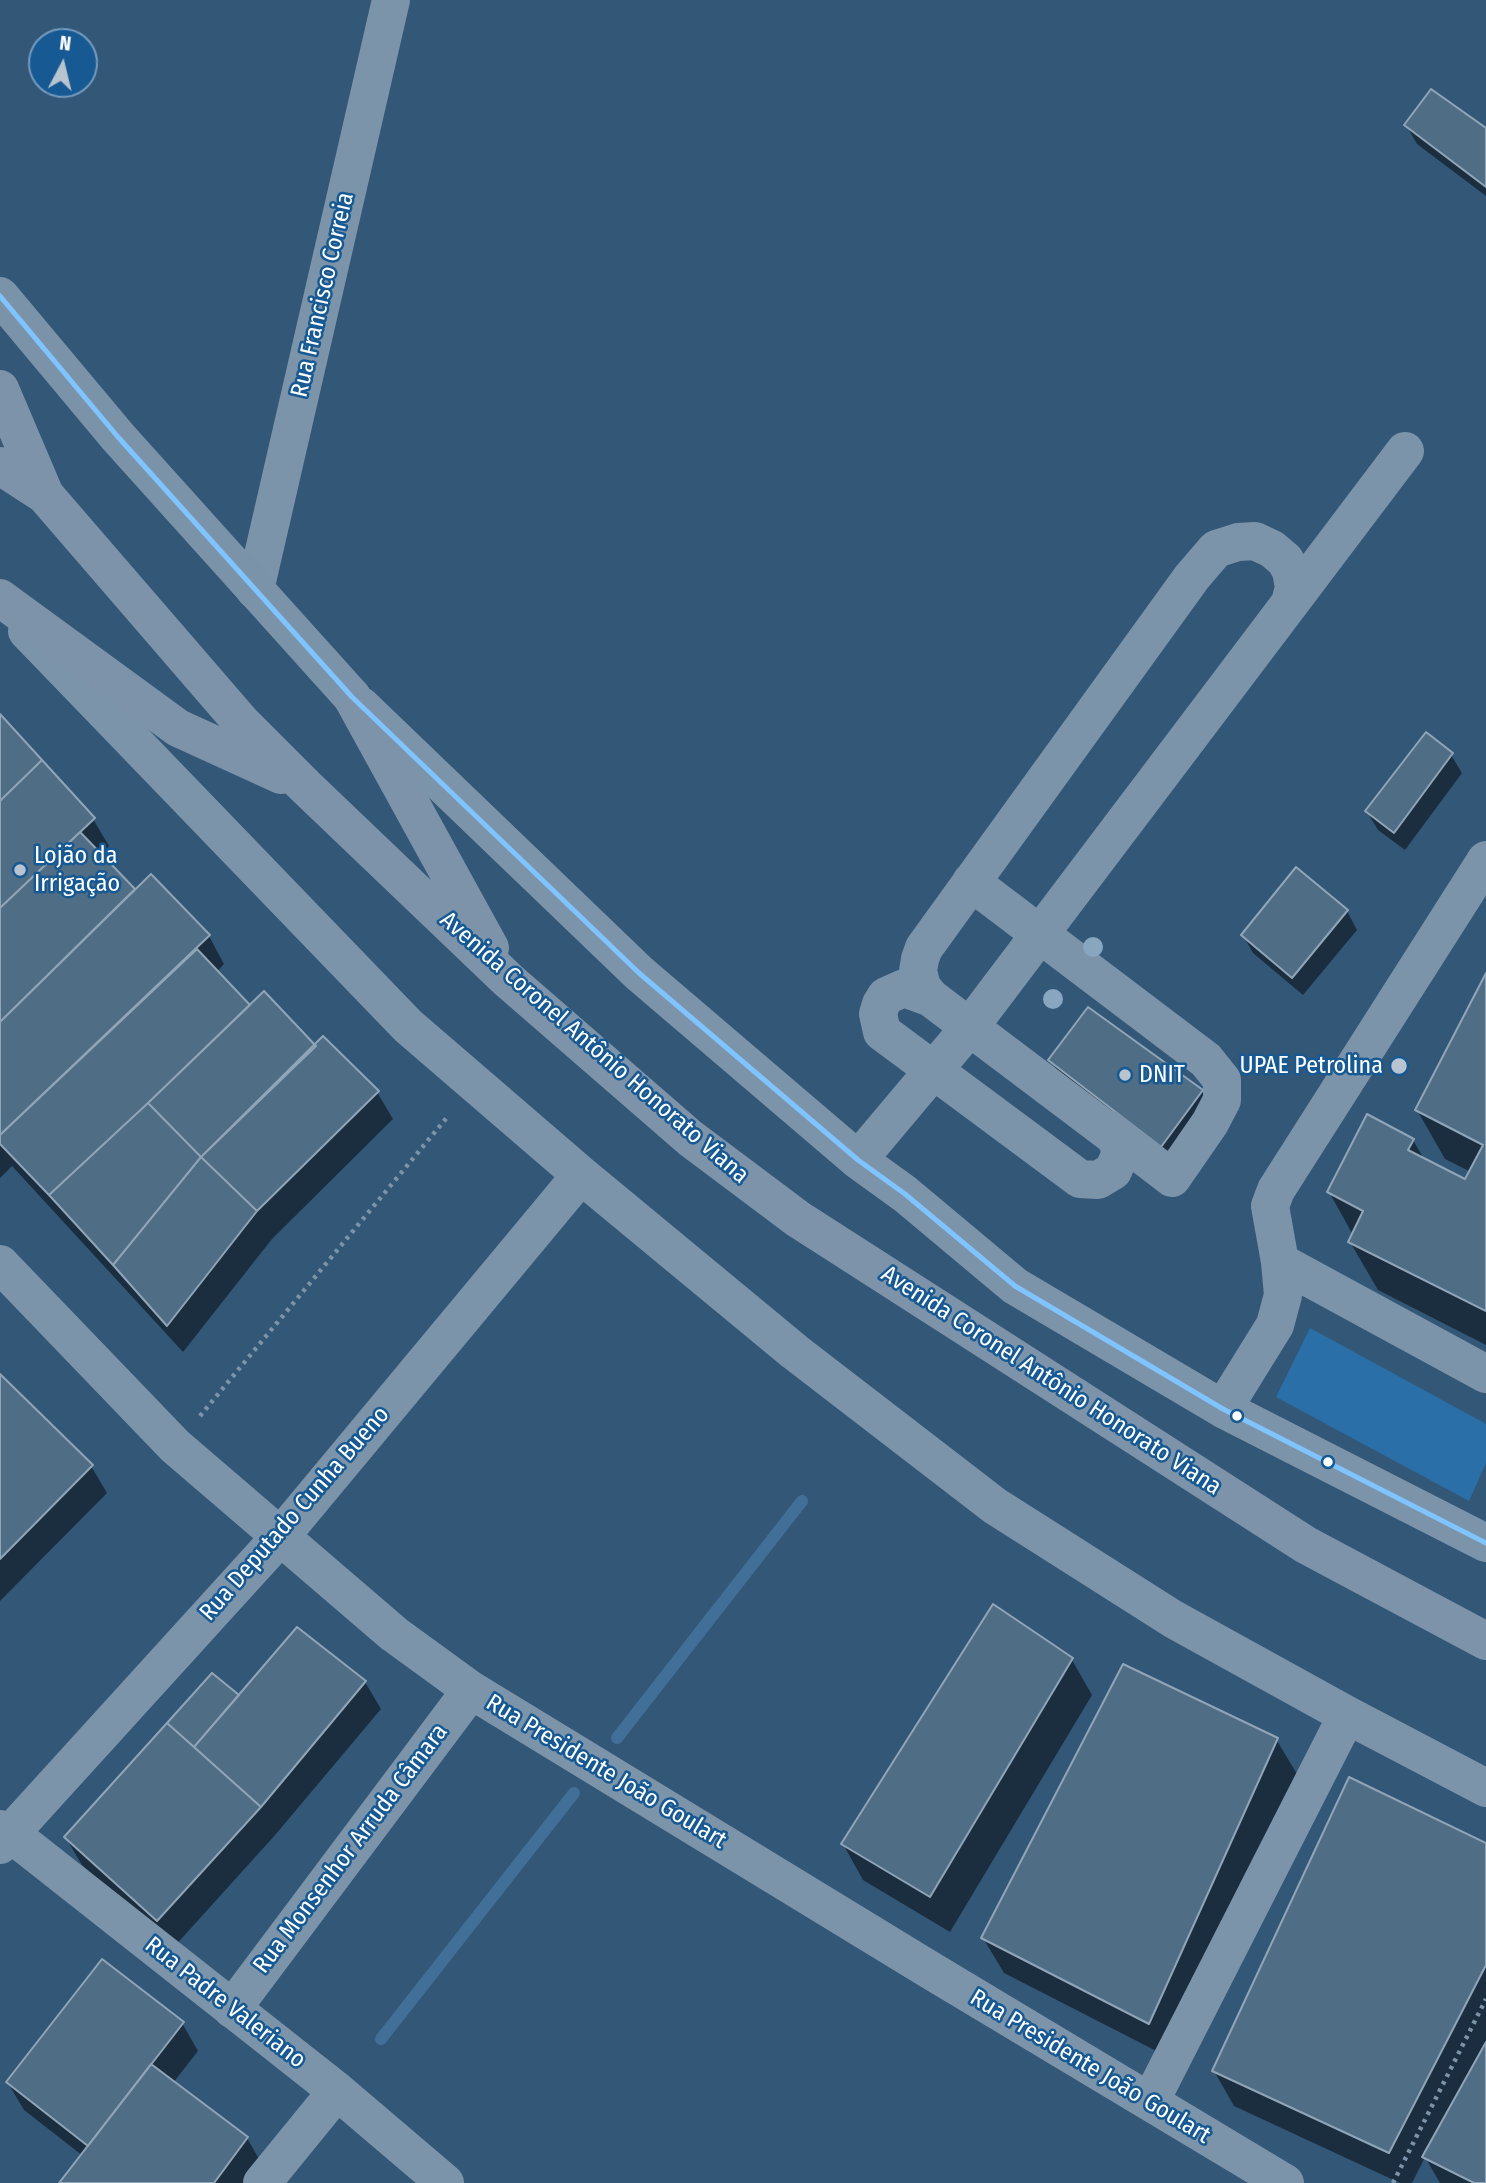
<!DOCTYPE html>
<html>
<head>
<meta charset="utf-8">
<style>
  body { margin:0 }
  #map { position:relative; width:1486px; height:2183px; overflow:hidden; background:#335777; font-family:"Fira Sans Condensed",sans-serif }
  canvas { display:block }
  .north { position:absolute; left:28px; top:28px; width:70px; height:70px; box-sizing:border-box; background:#175993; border:2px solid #749bbe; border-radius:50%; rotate:7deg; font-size:19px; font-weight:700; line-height:28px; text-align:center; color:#fff }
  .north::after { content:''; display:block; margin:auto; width:24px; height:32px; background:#b8c4cf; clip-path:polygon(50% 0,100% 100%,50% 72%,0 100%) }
</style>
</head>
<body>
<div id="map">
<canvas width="1486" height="2183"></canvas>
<div class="north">N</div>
</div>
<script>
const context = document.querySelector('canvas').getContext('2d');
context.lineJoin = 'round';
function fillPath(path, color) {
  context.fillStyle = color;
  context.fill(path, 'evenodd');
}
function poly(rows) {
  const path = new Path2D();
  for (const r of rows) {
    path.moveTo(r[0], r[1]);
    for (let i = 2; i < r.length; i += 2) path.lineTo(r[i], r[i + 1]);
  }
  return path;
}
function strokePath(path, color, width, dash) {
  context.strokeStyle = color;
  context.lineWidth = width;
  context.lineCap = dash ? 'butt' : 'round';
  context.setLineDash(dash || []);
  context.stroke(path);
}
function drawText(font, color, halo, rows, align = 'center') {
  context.font = font + ' "Fira Sans Condensed",sans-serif';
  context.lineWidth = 5;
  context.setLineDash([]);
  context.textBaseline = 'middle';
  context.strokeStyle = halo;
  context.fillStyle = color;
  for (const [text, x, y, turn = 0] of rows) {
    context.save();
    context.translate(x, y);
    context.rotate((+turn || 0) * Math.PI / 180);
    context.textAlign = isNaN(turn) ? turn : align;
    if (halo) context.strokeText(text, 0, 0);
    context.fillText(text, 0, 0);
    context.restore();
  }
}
fillPath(poly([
  [1310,1328,1486,1424,1486,1463,1469,1501,1276,1397]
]), '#2b6fa9');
fillPath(poly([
  [1406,125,1486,130,1486,196,1417,144],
  [0,718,93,819,109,846,100,855,135,892,209,936,224,964,217,972,250,1007,316,1048,377,1092,393,1119,272,1239,183,1352,12,1166,0,1178],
  [1451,755,1462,773,1405,850,1378,830,1367,812],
  [1347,911,1357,930,1303,995,1253,953,1243,935],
  [1486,977,1486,1345,1378,1290,1350,1242,1353,1235,1329,1192,1413,1140,1424,1159,1466,1181,1471,1172,1445,1159,1417,1110],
  [1089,1010,1202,1091,1223,1127,1182,1182,1071,1095,1051,1060],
  [0,1377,91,1466,107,1493,0,1601],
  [1072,1660,1092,1695,950,1932,863,1880,843,1844],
  [365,1682,381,1709,276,1834,174,1947,82,1865,66,1838,169,1724,239,1697],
  [1276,1739,1297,1774,1170,2058,1004,1973,983,1938],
  [1486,1845,1486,2183,1440,2183,1425,2157,1412,2183,1400,2183,1234,2106,1214,2071],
  [182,2023,198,2051,173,2083,247,2138,267,2173,260,2183,62,2183,83,2156,24,2110,8,2083]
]), '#0007');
strokePath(poly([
  [617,1738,802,1501],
  [381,2039,574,1793]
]), '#426f98', 12);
const building = poly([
  [1431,89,1486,128,1486,187,1404,125,1431,89],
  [0,714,42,760,0,801,0,714],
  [1426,732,1453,753,1394,833,1365,811,1426,732],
  [42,760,95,818,0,908,0,801,42,760],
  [80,832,135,889,0,1022,0,908,80,832],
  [1296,867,1348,910,1292,978,1241,935,1296,867],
  [151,874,210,935,0,1135,0,1022,151,874],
  [197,949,250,1005,148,1103,49,1195,0,1144,0,1135,197,949],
  [1486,973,1486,1311,1348,1242,1363,1211,1327,1192,1367,1114,1414,1139,1408,1150,1465,1179,1483,1145,1415,1110,1486,973],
  [264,991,316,1046,201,1157,148,1103,264,991],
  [1088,1007,1203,1090,1161,1147,1048,1060,1088,1007],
  [323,1036,379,1091,257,1211,201,1157,323,1036],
  [148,1103,201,1157,113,1265,49,1195,148,1103],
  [201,1157,257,1211,167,1326,113,1265,201,1157],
  [0,1374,93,1465,0,1559,0,1374],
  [993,1604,1073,1658,930,1897,841,1844,993,1604],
  [297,1627,366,1681,261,1807,194,1747,297,1627],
  [1123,1664,1278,1738,1149,2024,981,1938,1123,1664],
  [212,1673,239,1695,194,1747,167,1723,212,1673],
  [167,1723,261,1807,157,1921,64,1837,167,1723],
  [1349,1777,1486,1843,1486,1965,1389,2153,1212,2071,1349,1777],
  [102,1959,184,2022,88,2146,6,2082,102,1959],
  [1486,2042,1486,2183,1474,2183,1422,2157,1486,2042],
  [151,2064,248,2137,214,2183,59,2183,151,2064]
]);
fillPath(building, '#506d86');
strokePath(building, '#90a5b7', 2);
strokePath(poly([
  [200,1416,449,1115],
  [1393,2183,1486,1999]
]), '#7c94a9', 4.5, [3.5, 5]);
strokePath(poly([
  [255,590,391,0],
  [27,631,408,1026,581,1175,795,1352,995,1506,1173,1619,1347,1715,1486,1788],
  [361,706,639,973,858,1160,905,1194,1015,1286,1223,1409,1486,1543],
  [971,882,1206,1060,1222,1080,1222,1100,1210,1123,1172,1178,1108,1129],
  [931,998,904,988,886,996,881,1004,878,1014,882,1032,1080,1179,1098,1180,1113,1171,1120,1155,1119,1145,1114,1136,931,998,922,987,918,971,920,959,924,948,1192,577,1216,549,1238,542,1255,541,1272,549,1285,560,1291,571,1294,587,1290,603],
  [858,1160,969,1028,1405,451],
  [1280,1262,1486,1374],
  [0,1264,175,1446,394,1634,471,1690,930,1970,1285,2183],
  [1223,1409,1275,1325,1283,1295,1280,1262,1270,1206,1276,1190,1486,860],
  [0,1829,11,1834,337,2091,445,2183],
  [0,1845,280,1537,581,1175],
  [232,2009,471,1690],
  [1150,2102,1347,1715],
  [262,2183,337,2091]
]), '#7c94a9', 38);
strokePath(poly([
  [0,296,118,437,352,697]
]), '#7a93a8', 38);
strokePath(poly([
  [0,389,45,495],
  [0,466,45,495,241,722,306,787,508,980,690,1138,798,1219,1306,1545,1486,1641],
  [0,598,178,728,281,775],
  [352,697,490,948]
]), '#7c93a9', 38);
strokePath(poly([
  [0,296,118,437,352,697,639,973,858,1160,905,1194,1015,1286,1223,1409,1486,1543]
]), '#80c4ff', 5);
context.fillStyle = '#88a6c0';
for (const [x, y] of [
  [1093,947],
  [1053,999]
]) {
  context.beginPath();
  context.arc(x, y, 10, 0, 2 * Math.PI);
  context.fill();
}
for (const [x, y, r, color] of [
  [20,870,7,"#b8c4cf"],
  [1399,1066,9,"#b8c4cf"],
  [1125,1075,7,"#b8c4cf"],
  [1237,1416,6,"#fff"],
  [1328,1462,6,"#fff"]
]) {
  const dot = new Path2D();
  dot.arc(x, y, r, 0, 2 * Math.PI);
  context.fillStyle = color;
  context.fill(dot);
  strokePath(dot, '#175993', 2.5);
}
drawText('24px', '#fff', '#175993', [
  ["Rua Francisco Correia",323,295,-77],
  ["Avenida Coronel Antônio Honorato Viana",594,1048,41],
  ["Avenida Coronel Antônio Honorato Viana",1051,1381,33],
  ["Rua Deputado Cunha Bueno",295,1514,-49],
  ["Rua Presidente João Goulart",606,1772,31],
  ["Rua Monsenhor Arruda Câmara",351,1849,-53],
  ["Rua Padre Valeriano",225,2003,38],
  ["Rua Presidente João Goulart",1090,2067,31]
]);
drawText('24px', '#fff', '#175993', [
  ["Lojão da",34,856],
  ["Irrigação",34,884],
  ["UPAE Petrolina",1383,1066,"right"],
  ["DNIT",1139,1075]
], 'left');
</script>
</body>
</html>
